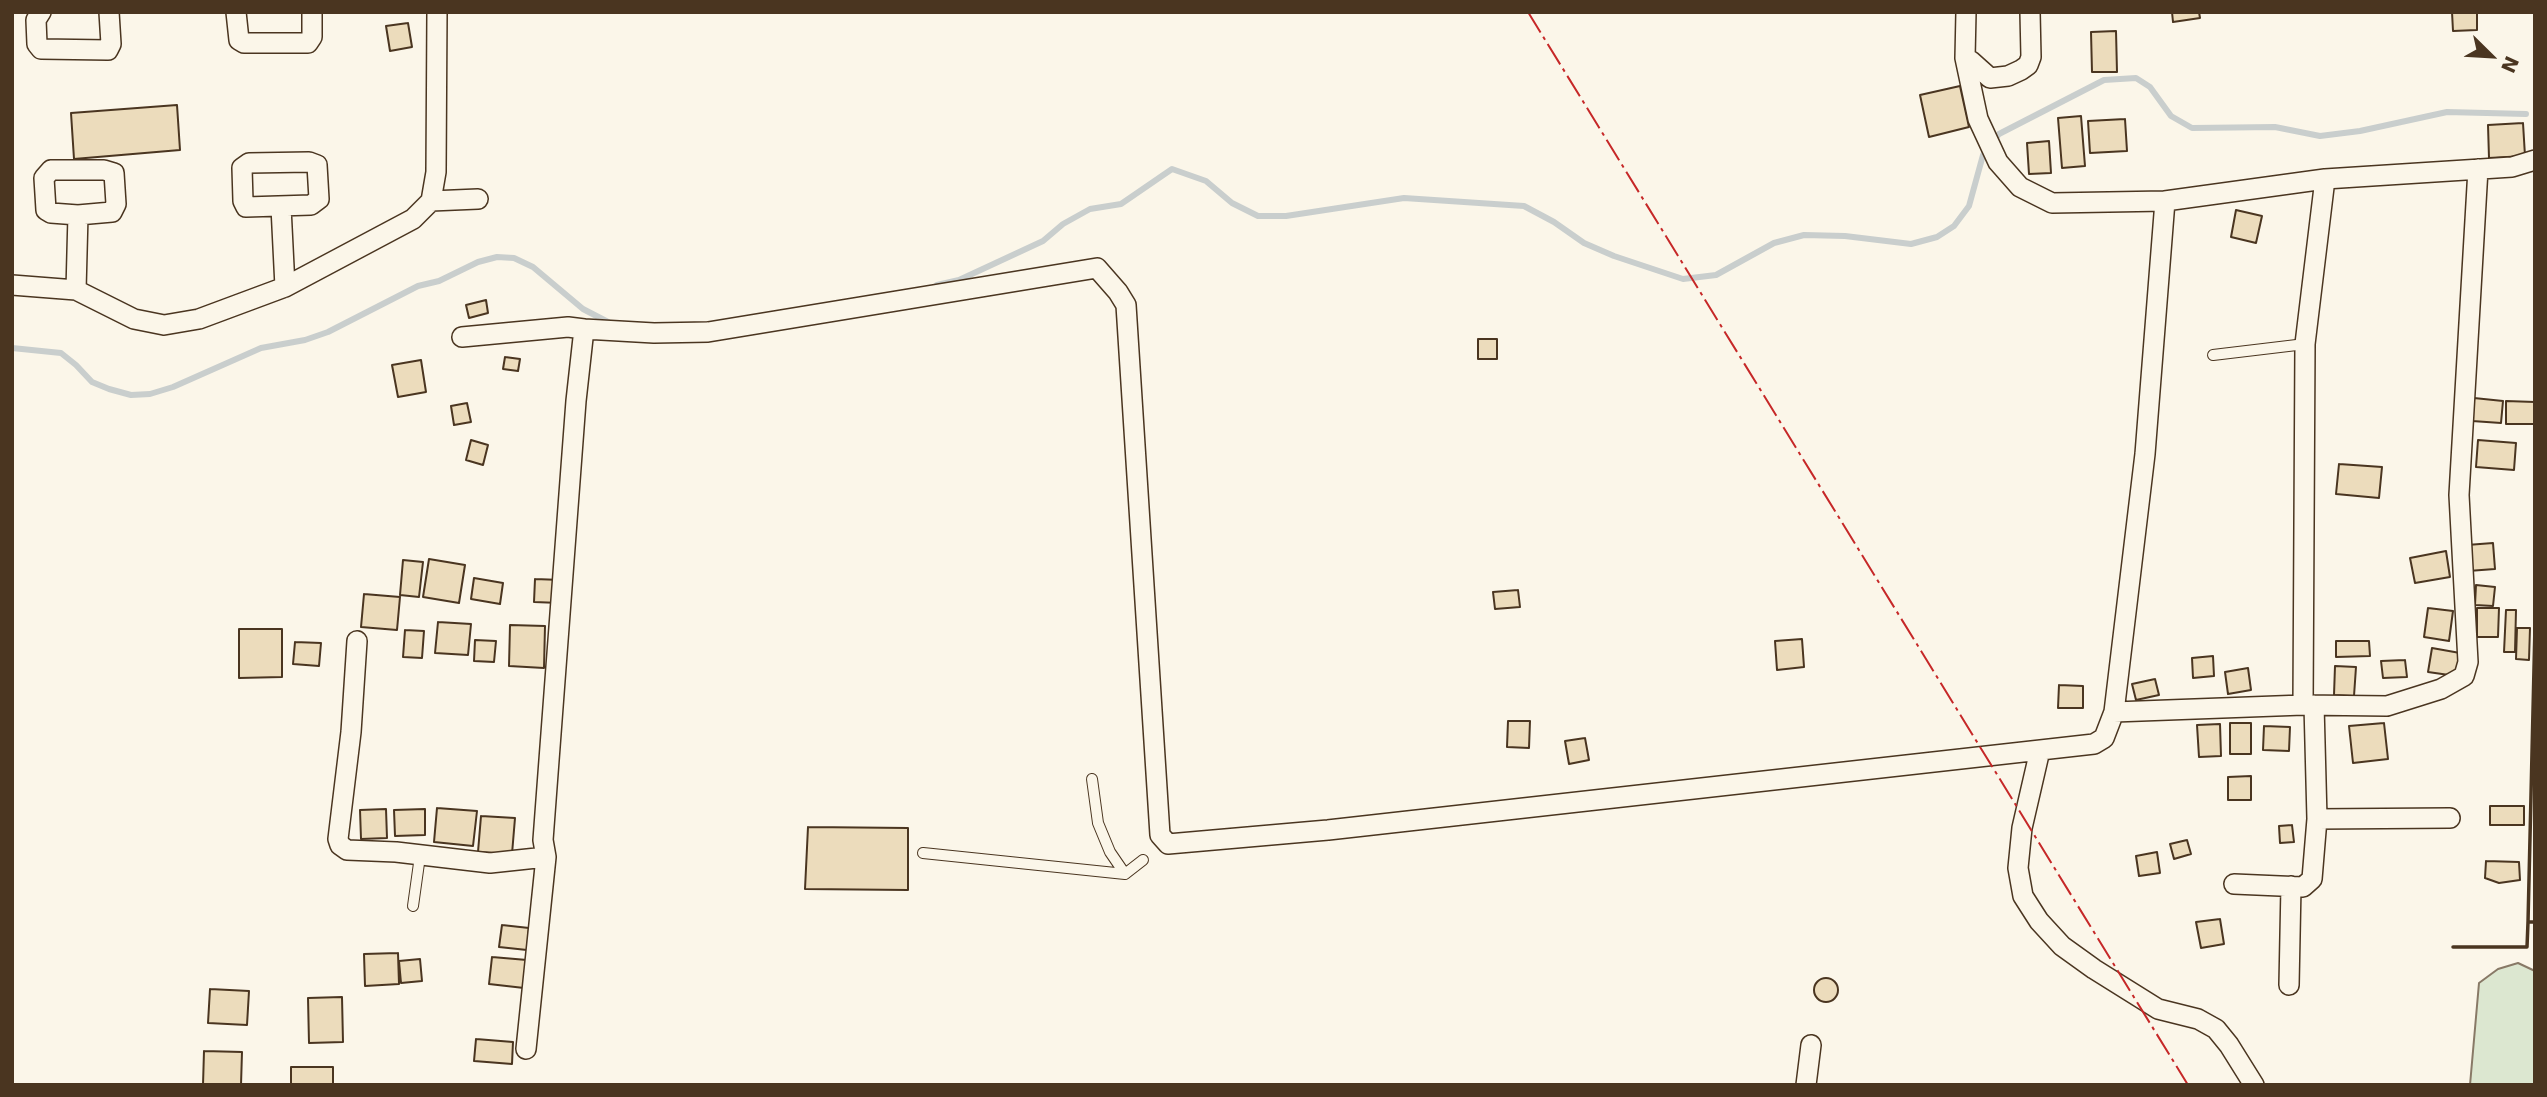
<!DOCTYPE html>
<html>
<head>
<meta charset="utf-8">
<style>
  body { margin:0 }
  #map { position:relative; width:2547px; height:1097px; overflow:hidden; background:#fbf6e9; font-family:"DejaVu Sans",sans-serif }
  canvas { display:block }
  .frame { position:absolute; inset:0; border:14px solid #4a3520; pointer-events:none }
  .north { position:absolute; left:2456px; top:21px; width:70px; height:70px; -webkit-text-stroke:5px #fbf6e9; paint-order:stroke; rotate:114deg; font-size:19px; font-weight:700; line-height:28px; text-align:center; color:#4a3520 }
  .north::after { content:''; display:block; margin:auto; width:24px; height:32px; background:#4a3520; clip-path:polygon(50% 0,100% 100%,50% 72%,0 100%) }
</style>
</head>
<body>
<div id="map">
<canvas width="2547" height="1097"></canvas>
<div class="frame"></div>
<div class="north">N</div>
</div>
<script>
const context = document.querySelector('canvas').getContext('2d');
context.lineJoin = 'round';
function fillPath(path, color) {
  context.fillStyle = color;
  context.fill(path, 'evenodd');
}
function poly(rows) {
  const path = new Path2D();
  for (const r of rows) {
    if (r.length === 3) {
      path.moveTo(r[0] + r[2], r[1]);
      path.arc(r[0], r[1], r[2], 0, 2 * Math.PI);
      continue;
    }
    path.moveTo(r[0], r[1]);
    for (let i = 2; i < r.length; i += 2) path.lineTo(r[i], r[i + 1]);
  }
  return path;
}
function strokePath(path, color, width, dash) {
  context.strokeStyle = color;
  context.lineWidth = width;
  context.lineCap = dash ? 'butt' : 'round';
  context.setLineDash(dash || []);
  context.stroke(path);
}
const green = poly([
  [2518,963,2535,971,2535,1085,2470,1085,2479,983,2498,969,2518,963]
]);
fillPath(green, '#dce7d0');
strokePath(green, '#887966', 2);
strokePath(poly([
  [937,285,959,280,1043,241,1063,224,1090,209,1121,204,1172,169,1206,181,1232,203,1258,216,1286,216,1404,198,1524,206,1554,222,1584,243,1614,256,1683,279,1716,275,1774,243,1804,235,1845,236,1911,244,1937,237,1954,226,1969,206,1983,155,1999,134,2104,80,2136,78,2150,87,2171,116,2192,128,2275,127,2320,136,2360,131,2447,112,2526,114],
  [12,348,61,353,76,365,92,382,109,389,131,395,150,394,173,387,261,348,305,340,328,332,418,286,439,281,478,262,497,257,514,258,533,267,583,309,610,323]
]), '#c9cecd', 6);
const building = poly([
  [2172,12,2199,12,2200,18,2173,22,2172,12],
  [2452,12,2477,12,2477,30,2453,31,2452,12],
  [408,23,412,47,390,51,386,26,408,23],
  [2116,31,2117,72,2092,72,2091,32,2116,31],
  [1960,86,1969,127,1929,137,1920,95,1960,86],
  [177,105,180,150,74,159,71,113,177,105],
  [2081,116,2085,166,2062,168,2058,118,2081,116],
  [2125,119,2127,151,2090,153,2088,121,2125,119],
  [2523,123,2525,156,2489,158,2488,125,2523,123],
  [2049,141,2051,173,2029,174,2027,143,2049,141],
  [2236,210,2262,216,2256,243,2231,237,2236,210],
  [486,300,488,313,469,318,466,305,486,300],
  [1478,339,1497,339,1497,359,1478,359,1478,339],
  [505,357,520,359,518,371,503,369,505,357],
  [421,360,426,392,398,397,392,365,421,360],
  [2474,398,2503,401,2501,423,2472,421,2474,398],
  [2506,401,2535,402,2535,424,2506,424,2506,401],
  [467,403,471,422,454,425,451,406,467,403],
  [471,440,488,445,483,465,466,460,471,440],
  [2478,440,2516,443,2514,470,2476,467,2478,440],
  [2339,464,2382,467,2379,498,2336,494,2339,464],
  [2493,543,2495,569,2468,571,2467,545,2493,543],
  [2446,551,2450,577,2415,583,2410,558,2446,551],
  [429,559,465,565,459,603,423,597,429,559],
  [403,560,423,562,419,597,400,595,403,560],
  [474,578,503,583,500,604,471,599,474,578],
  [535,579,561,580,560,603,534,602,535,579],
  [2476,585,2495,587,2493,606,2475,605,2476,585],
  [1518,590,1520,607,1495,609,1493,592,1518,590],
  [364,594,400,597,397,630,361,627,364,594],
  [2428,608,2453,611,2449,641,2424,637,2428,608],
  [2477,608,2499,608,2498,637,2477,637,2477,608],
  [2506,610,2516,610,2515,652,2504,652,2506,610],
  [438,622,471,624,468,655,435,653,438,622],
  [510,625,545,626,544,668,509,666,510,625],
  [2517,628,2530,628,2529,660,2516,659,2517,628],
  [239,629,282,629,282,677,239,678,239,629],
  [405,630,424,631,422,658,403,657,405,630],
  [1802,639,1804,667,1777,670,1775,641,1802,639],
  [475,640,496,641,494,662,474,661,475,640],
  [2336,641,2369,641,2370,656,2336,657,2336,641],
  [295,642,321,643,319,666,293,664,295,642],
  [2432,648,2460,653,2456,676,2428,672,2432,648],
  [2213,656,2214,676,2193,678,2192,658,2213,656],
  [2405,660,2407,677,2383,678,2381,661,2405,660],
  [2335,666,2356,667,2354,696,2334,695,2335,666],
  [2248,668,2251,690,2228,694,2225,672,2248,668],
  [2155,679,2159,695,2136,700,2132,684,2155,679],
  [2059,685,2083,686,2083,708,2058,708,2059,685],
  [1508,721,1530,721,1529,748,1507,747,1508,721],
  [2230,723,2251,723,2251,754,2230,754,2230,723],
  [2384,723,2388,759,2353,763,2349,726,2384,723],
  [2220,724,2221,756,2199,757,2197,725,2220,724],
  [2264,726,2290,727,2289,751,2263,750,2264,726],
  [1585,738,1589,760,1569,764,1565,741,1585,738],
  [2251,776,2251,800,2228,800,2228,777,2251,776],
  [2490,806,2524,806,2524,825,2490,825,2490,806],
  [437,808,477,811,473,846,434,842,437,808],
  [386,809,387,838,361,839,360,810,386,809],
  [425,809,425,835,395,836,394,810,425,809],
  [481,816,515,818,512,854,478,852,481,816],
  [2292,825,2294,842,2280,843,2279,826,2292,825],
  [808,827,908,828,908,890,805,889,808,827],
  [2187,840,2191,854,2174,859,2170,844,2187,840],
  [2157,852,2160,873,2139,876,2136,856,2157,852],
  [2486,861,2519,862,2520,880,2499,883,2485,878,2486,861],
  [2220,919,2224,944,2201,948,2196,922,2220,919],
  [502,925,529,928,527,950,499,947,502,925],
  [398,953,399,984,365,986,364,954,398,953],
  [492,957,527,960,524,988,489,984,492,957],
  [420,959,422,981,401,983,399,961,420,959],
  [1826,990,12],
  [210,989,249,991,247,1025,208,1023,210,989],
  [342,997,343,1042,309,1043,308,998,342,997],
  [476,1039,513,1042,512,1064,474,1061,476,1039],
  [204,1051,242,1052,241,1085,203,1085,204,1051],
  [291,1067,333,1067,333,1085,291,1085,291,1067]
]);
fillPath(building, '#ecdcbc');
strokePath(building, '#4a3520', 2);
const lane = poly([
  [2213,355,2305,344],
  [1092,779,1098,823,1110,852,1125,874],
  [923,853,1125,874,1143,860],
  [413,906,420,856]
]);
const street = poly([
  [41,12,36,20,37,44,41,49,108,50,111,44,109,12],
  [236,12,239,40,244,43,308,43,312,37,312,12],
  [1966,12,1965,58,1978,119,1998,162,2020,187,2052,203,2165,201],
  [1965,58,1971,61,1990,78,2008,76,2021,70,2028,65,2031,57,2030,12],
  [309,162,317,165,319,199,311,205,246,207,243,201,242,168,249,163,309,162],
  [51,170,104,170,114,173,116,204,112,212,78,215,51,213,46,210,44,178,51,170],
  [431,201,478,199],
  [281,207,285,287],
  [12,285,76,290,134,319,164,325,199,319,285,287,413,219,431,201,436,172,437,12],
  [76,290,78,215],
  [462,337,568,327,584,329],
  [357,641,351,732,338,839,340,845,347,850,396,852,490,863,546,857,543,840,576,401,584,329,654,333,708,332,1097,268,1118,292,1126,305,1160,835,1168,844,1328,830,2094,744,2104,738,2114,712,2145,454,2165,201,2325,179,2512,167,2535,160],
  [2303,705,2387,706,2441,689,2464,676,2468,662,2459,495,2478,169],
  [2114,712,2303,705,2305,344,2325,179],
  [2040,750,2022,828,2018,868,2023,896,2039,921,2062,946,2094,969,2158,1009,2198,1019,2216,1029,2229,1045,2254,1085],
  [2317,819,2450,818],
  [2234,884,2303,887,2312,879,2317,819,2314,705],
  [2289,985,2291,886],
  [526,1049,546,857],
  [1806,1085,1811,1045]
]);
strokePath(lane, '#4a3520', 12);
strokePath(street, '#4a3520', 22);
strokePath(lane, '#fbf6e9', 10);
strokePath(street, '#fbf6e9', 19);
strokePath(poly([
  [2535,626,2528,922,2535,922],
  [2453,947,2527,947,2528,922]
]), '#4a3520', 3.5);
strokePath(poly([
  [1528,12,2188,1085]
]), '#c62828', 2, [24, 5, 3.5, 5]);
</script>
</body>
</html>
